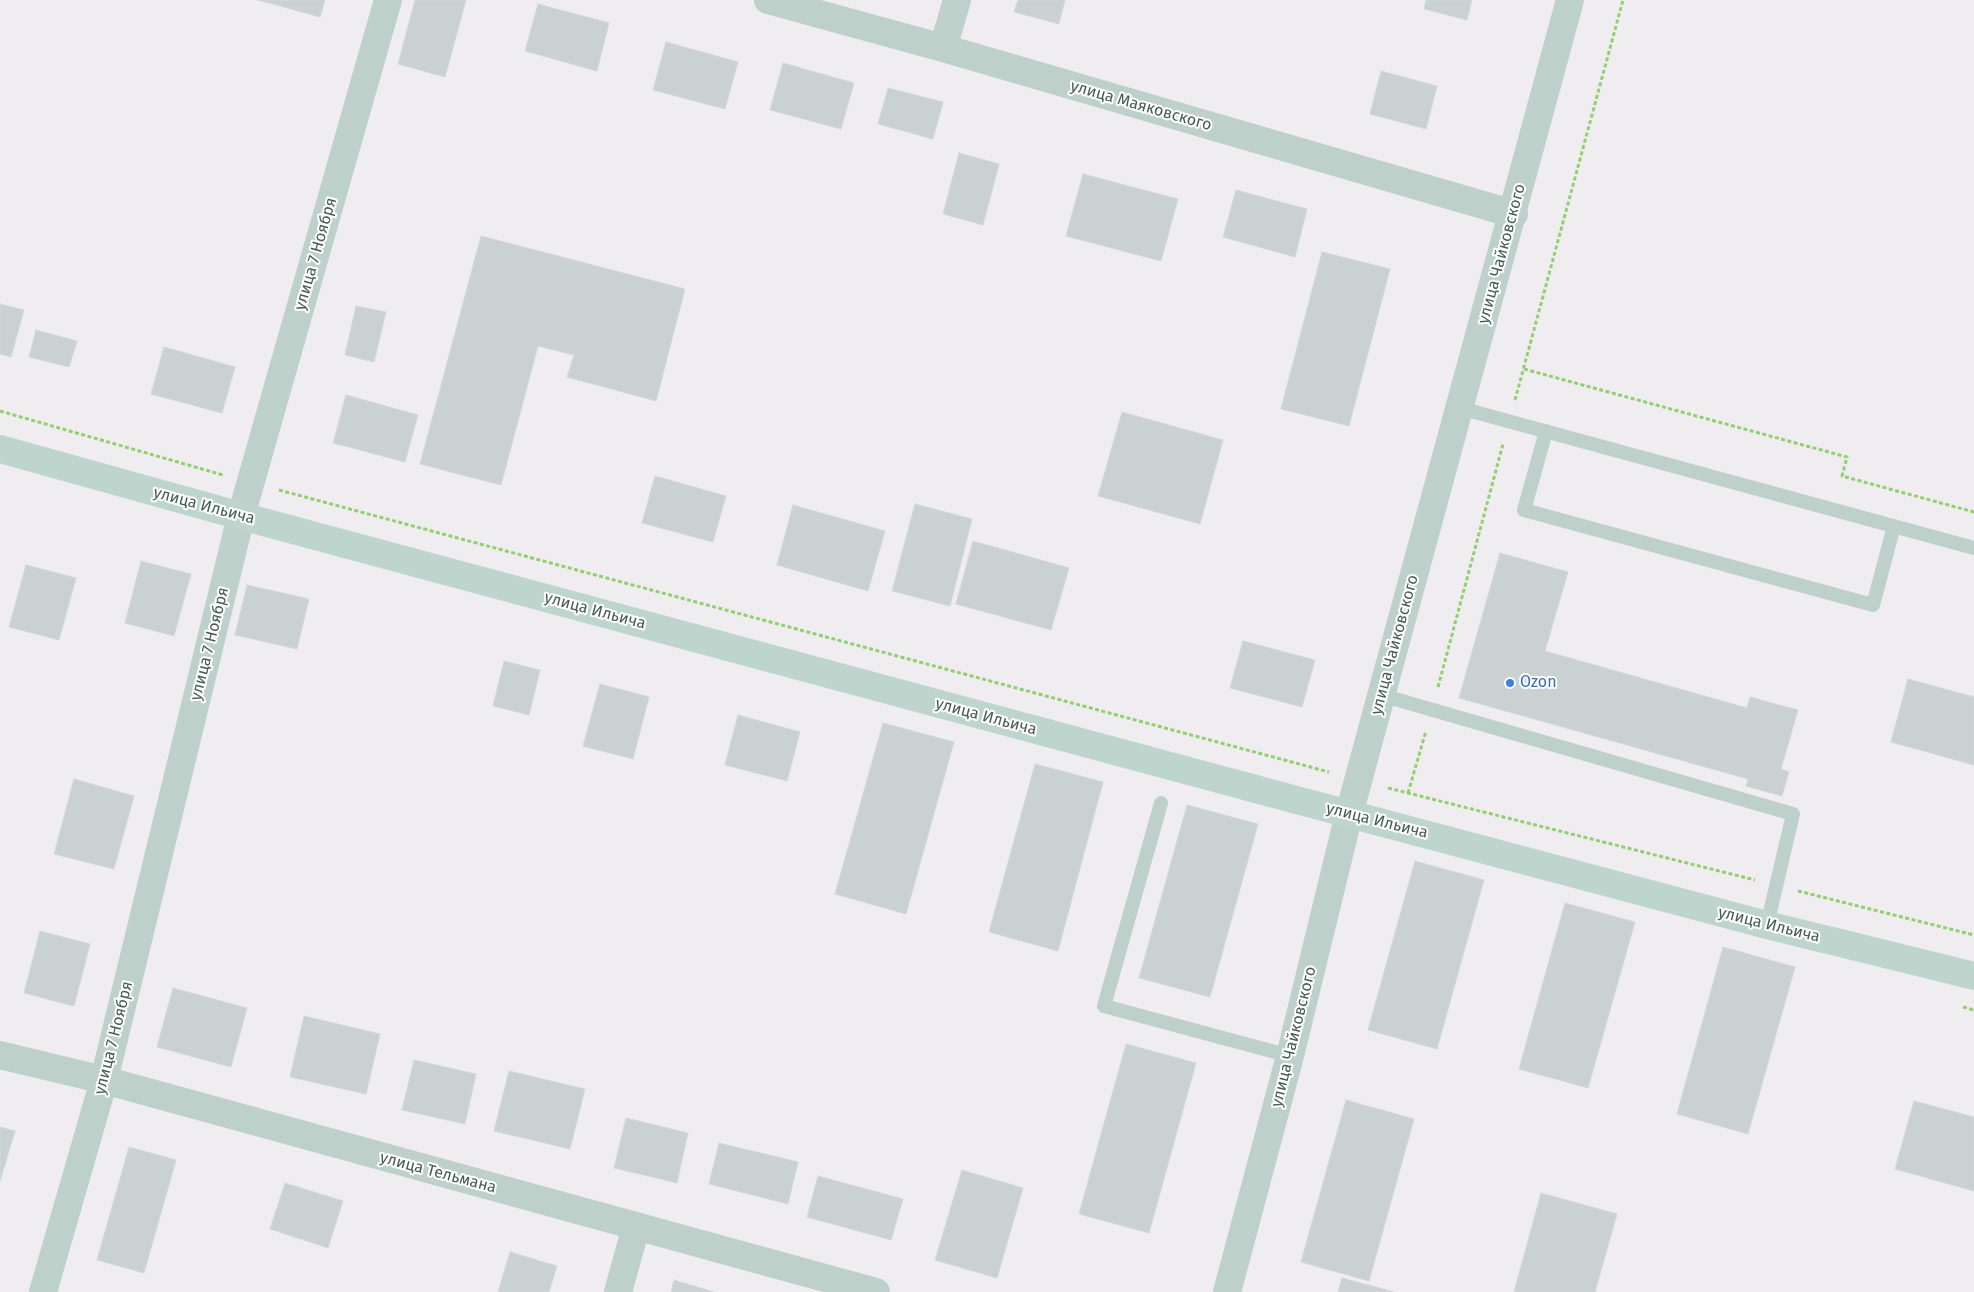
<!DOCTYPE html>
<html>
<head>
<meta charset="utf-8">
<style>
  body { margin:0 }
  canvas { display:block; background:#f0edf0 }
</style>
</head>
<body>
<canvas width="1974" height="1292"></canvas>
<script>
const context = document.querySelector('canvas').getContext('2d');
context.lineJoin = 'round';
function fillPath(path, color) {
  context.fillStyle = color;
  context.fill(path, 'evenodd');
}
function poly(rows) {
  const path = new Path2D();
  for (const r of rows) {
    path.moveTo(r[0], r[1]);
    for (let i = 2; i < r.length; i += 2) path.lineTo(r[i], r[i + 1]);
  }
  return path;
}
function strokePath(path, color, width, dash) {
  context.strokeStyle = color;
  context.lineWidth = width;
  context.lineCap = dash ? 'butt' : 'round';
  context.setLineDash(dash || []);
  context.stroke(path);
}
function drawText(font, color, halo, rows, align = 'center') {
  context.font = font + ' "Fira Sans",sans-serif';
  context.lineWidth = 4;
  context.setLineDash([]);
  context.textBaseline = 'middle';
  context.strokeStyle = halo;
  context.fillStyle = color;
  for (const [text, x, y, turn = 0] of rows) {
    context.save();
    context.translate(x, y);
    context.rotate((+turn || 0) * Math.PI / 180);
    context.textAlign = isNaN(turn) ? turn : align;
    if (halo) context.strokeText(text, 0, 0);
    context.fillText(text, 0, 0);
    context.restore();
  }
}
const building = poly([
  [258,0,325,0,320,17,258,0],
  [415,0,466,0,445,77,398,64,415,0],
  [1018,0,1065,0,1059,24,1014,12,1018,0],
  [1426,0,1472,0,1467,20,1424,9,1426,0],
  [538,4,609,23,597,71,525,51,538,4],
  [666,42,738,62,725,109,653,90,666,42],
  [783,63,854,83,841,129,770,110,783,63],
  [1381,71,1437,86,1426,129,1370,114,1381,71],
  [888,88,943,102,933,139,878,124,888,88],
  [959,153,999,164,983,225,943,214,959,153],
  [1083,174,1178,199,1161,261,1066,236,1083,174],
  [1236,190,1307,209,1295,257,1223,237,1236,190],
  [481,236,685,289,656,401,567,377,574,355,538,346,501,485,420,464,481,236],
  [1322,252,1390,269,1349,426,1281,409,1322,252],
  [0,304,24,310,11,357,0,354,0,304],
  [356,306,386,312,374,362,345,355,356,306],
  [36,330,77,341,69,367,29,357,36,330],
  [164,347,235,367,222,413,151,394,164,347],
  [346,395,418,415,405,462,333,443,346,395],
  [1122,412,1223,440,1200,524,1098,496,1122,412],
  [655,476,726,496,713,542,642,523,655,476],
  [915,504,972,519,950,606,892,591,915,504],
  [793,505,885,531,868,591,777,565,793,505],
  [973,541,1069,568,1051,630,956,604,973,541],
  [1500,553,1568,572,1545,651,1747,708,1750,697,1798,710,1781,769,1789,772,1782,796,1746,786,1748,779,1459,698,1500,553],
  [141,561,191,574,174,636,125,623,141,561],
  [26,565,76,578,59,640,9,627,26,565],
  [247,585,309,599,297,649,235,635,247,585],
  [1243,641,1315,660,1302,707,1230,688,1243,641],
  [504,661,540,670,529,715,493,706,504,661],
  [1908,679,1974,697,1974,765,1891,742,1908,679],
  [600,684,649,697,633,759,583,746,600,684],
  [738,715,800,732,787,781,725,765,738,715],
  [883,723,954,742,906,914,835,894,883,723],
  [1035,764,1103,782,1058,951,989,932,1035,764],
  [74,779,134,796,114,869,54,854,74,779],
  [1187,805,1258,824,1210,997,1139,978,1187,805],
  [1415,861,1484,880,1437,1049,1368,1030,1415,861],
  [1565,903,1635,922,1588,1088,1519,1069,1565,903],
  [40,931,90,944,74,1006,24,993,40,931],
  [1723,947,1795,967,1748,1134,1677,1114,1723,947],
  [173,988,247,1008,231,1067,157,1047,173,988],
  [304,1016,380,1034,366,1094,290,1077,304,1016],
  [1126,1044,1196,1063,1149,1233,1079,1214,1126,1044],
  [414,1060,476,1074,465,1124,402,1110,414,1060],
  [509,1071,585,1089,570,1149,494,1131,509,1071],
  [1346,1100,1414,1119,1369,1281,1301,1262,1346,1100],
  [1914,1101,1974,1117,1974,1191,1895,1169,1914,1101],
  [626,1118,688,1133,677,1183,614,1168,626,1118],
  [0,1127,15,1131,0,1181,0,1127],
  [719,1143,798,1162,788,1204,709,1184,719,1143],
  [129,1147,176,1160,144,1273,97,1260,129,1147],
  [962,1170,1023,1188,997,1278,935,1260,962,1170],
  [818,1176,903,1199,891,1240,807,1217,818,1176],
  [285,1183,343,1201,328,1248,270,1229,285,1183],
  [1541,1193,1617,1214,1595,1292,1514,1292,1541,1193],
  [510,1252,557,1266,549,1292,498,1292,510,1252],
  [1342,1278,1394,1292,1338,1292,1342,1278],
  [674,1280,714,1292,671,1292,674,1280]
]);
fillPath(building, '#c9d2d1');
strokePath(building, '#d1d9d8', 1);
strokePath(poly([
  [1524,369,1847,457,1842,476,1974,512],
  [1515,400,1623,0],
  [0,411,223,475],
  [279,490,1329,772],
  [1438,687,1503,444],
  [1388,788,1755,880],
  [1408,793,1426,731],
  [1798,891,1974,935],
  [1963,1007,1974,1010]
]), '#92cf70', 3, [4, 2.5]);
strokePath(poly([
  [1460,408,1974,548],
  [1546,431,1524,510,1873,605,1894,526],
  [1381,695,1793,814,1767,925],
  [1161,803,1104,1006,1290,1056]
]), '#bdd0c9', 14);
strokePath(poly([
  [768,0,943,48,1514,214],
  [943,48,957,0],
  [0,1055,104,1080,876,1292],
  [43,1292,104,1080,241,516,388,0],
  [618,1292,636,1227],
  [1227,1292,1290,1056,1349,814,1570,0]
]), '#bdd0c9', 28);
strokePath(poly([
  [0,449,241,516,1304,802,1767,925,1974,976]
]), '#bdd5cd', 28);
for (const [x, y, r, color] of [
  [1510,683,5,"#3f7fe0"]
]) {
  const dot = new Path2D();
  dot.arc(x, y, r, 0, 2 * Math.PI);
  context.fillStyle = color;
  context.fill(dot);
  strokePath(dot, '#fff', 2);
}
drawText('16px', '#455b53', '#fff', [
  ["улица Маяковского",1141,106,16],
  ["улица 7 Ноября",316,254,-74],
  ["улица Чайковского",1502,254,-75],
  ["улица Ильича",204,506,15],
  ["улица Ильича",595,611,15],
  ["улица 7 Ноября",210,644,-76],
  ["улица Чайковского",1395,645,-75],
  ["улица Ильича",986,717,15],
  ["улица Ильича",1377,821,14],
  ["улица Ильича",1769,925,14],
  ["улица Чайковского",1294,1037,-76],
  ["улица 7 Ноября",114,1038,-76],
  ["улица Тельмана",438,1173,15]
]);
drawText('16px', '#366cbe', '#fff', [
  ["Ozon",1520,683]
], 'left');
</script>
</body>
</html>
